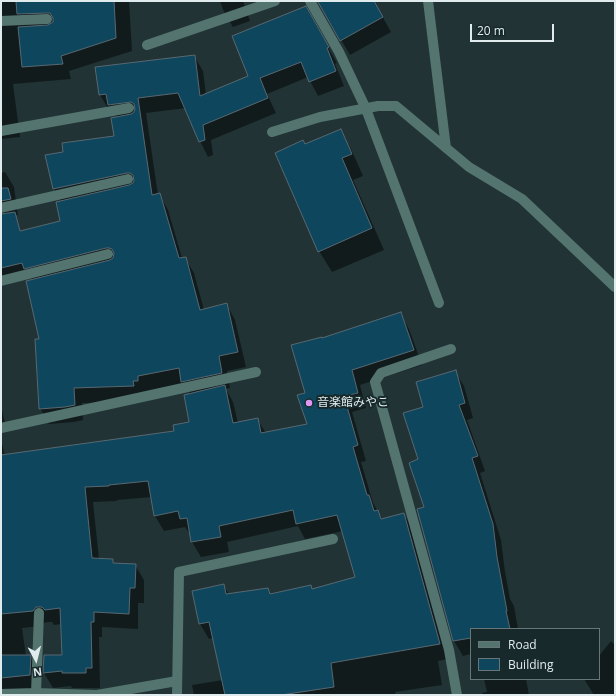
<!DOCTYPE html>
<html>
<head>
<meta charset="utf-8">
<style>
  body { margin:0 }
  #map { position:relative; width:616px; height:696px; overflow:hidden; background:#213335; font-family:"Open Sans",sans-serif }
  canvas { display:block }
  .frame { position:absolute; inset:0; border:2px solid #e0ebed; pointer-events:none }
  .legend { position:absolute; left:470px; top:628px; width:130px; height:52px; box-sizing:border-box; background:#17292b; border:1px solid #677779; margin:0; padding:5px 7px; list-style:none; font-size:12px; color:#e0ebed }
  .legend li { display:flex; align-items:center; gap:8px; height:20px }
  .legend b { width:20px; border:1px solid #677779 }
  .north { position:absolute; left:16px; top:640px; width:40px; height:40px; -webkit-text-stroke:3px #17292b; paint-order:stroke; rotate:173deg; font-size:11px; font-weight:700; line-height:16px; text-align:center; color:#e0ebed }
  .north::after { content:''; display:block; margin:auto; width:14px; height:18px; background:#e0ebed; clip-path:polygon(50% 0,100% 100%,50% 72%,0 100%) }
  .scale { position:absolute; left:470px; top:24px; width:84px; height:18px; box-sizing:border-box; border:2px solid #e0ebed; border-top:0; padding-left:5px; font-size:12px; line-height:14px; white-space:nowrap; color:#e0ebed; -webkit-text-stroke:3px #17292b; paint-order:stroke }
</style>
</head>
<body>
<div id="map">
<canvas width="616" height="696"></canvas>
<div class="frame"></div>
<ul class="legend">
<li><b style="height:5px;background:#53746f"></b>Road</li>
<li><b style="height:11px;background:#0e475d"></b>Building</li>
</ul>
<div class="north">N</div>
<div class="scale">20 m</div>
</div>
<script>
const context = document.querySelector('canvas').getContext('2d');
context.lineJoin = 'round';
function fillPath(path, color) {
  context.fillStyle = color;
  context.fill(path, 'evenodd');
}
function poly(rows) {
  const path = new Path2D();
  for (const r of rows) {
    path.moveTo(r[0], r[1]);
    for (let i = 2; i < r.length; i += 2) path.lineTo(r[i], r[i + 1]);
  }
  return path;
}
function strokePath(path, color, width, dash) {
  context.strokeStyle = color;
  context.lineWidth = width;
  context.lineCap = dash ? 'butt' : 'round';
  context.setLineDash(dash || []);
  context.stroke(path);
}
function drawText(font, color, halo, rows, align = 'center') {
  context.font = font + ' "Open Sans","Noto Sans JP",sans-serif';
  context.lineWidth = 4;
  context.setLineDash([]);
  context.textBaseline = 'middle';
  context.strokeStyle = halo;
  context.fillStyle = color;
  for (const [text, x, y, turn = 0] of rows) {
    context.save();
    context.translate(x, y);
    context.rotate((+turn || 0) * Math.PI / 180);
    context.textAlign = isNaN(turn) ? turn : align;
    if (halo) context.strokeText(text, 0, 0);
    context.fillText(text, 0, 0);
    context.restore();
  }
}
fillPath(poly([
  [1,1,129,1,132,51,69,71,71,79,13,84,20,137,1,139],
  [220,1,243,1,250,21,233,27,224,12],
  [322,1,374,1,391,32,350,55,319,2],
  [305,8,337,63,335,64,344,86,318,96,308,77,267,94,276,113,211,140,213,155,208,157,200,141,186,108,146,113,158,195,159,194,168,210,182,258,185,258,194,273,204,310,227,305,235,320,246,367,227,371,230,388,226,389,233,402,238,423,257,419,266,433,308,425,306,393,322,339,401,314,409,329,422,365,360,385,366,408,352,412,366,461,361,462,373,503,383,520,404,514,413,529,448,659,438,661,442,685,395,692,396,695,194,695,192,685,223,680,213,638,209,639,200,624,223,585,229,594,268,589,271,595,312,590,356,578,343,531,305,539,298,526,227,542,229,552,201,557,192,542,191,534,190,534,185,527,164,531,155,516,152,497,117,500,117,501,93,502,99,559,112,560,115,564,135,565,144,580,144,603,138,603,138,629,102,627,102,637,99,637,100,688,72,688,71,686,53,688,44,673,45,656,63,656,62,624,54,625,52,622,48,622,44,623,42,626,22,628,26,656,30,656,39,671,38,690,1,695,1,439,5,456,175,432,190,423,190,394,184,383,142,401,82,403,83,420,74,422,49,424,40,408,40,340,32,281,30,278,1,286,1,173,5,172,14,187,18,215,12,216,21,232,62,222,61,202,54,189,46,156,64,153,115,137,117,118,112,110,109,110,100,95,194,56,203,71,206,95,249,77],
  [340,130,352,151,363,176,353,180,384,250,332,272,319,251,305,145],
  [455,372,464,386,473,418,467,420,485,471,480,473,501,540,505,572,510,599,514,606,518,629,471,629,471,654,463,656,454,641,418,510,425,508,420,460],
  [1,406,5,423,1,424],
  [611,641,615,645,615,695,594,695,584,679,599,679,599,656],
  [484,679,526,679,529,695,483,695,482,693,487,692]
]), '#0007');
const building = poly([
  [16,1,114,1,116,38,61,56,63,64,22,67,18,27,48,25,53,22,53,18,50,13,47,13,17,14,16,1],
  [319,1,374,1,383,17,340,41,318,2,319,1],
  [306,6,329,47,327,48,336,71,309,82,301,62,260,78,268,98,203,125,205,140,199,142,178,93,138,98,152,195,160,193,179,258,186,257,200,310,227,303,238,352,219,356,222,373,181,382,179,368,138,376,138,381,133,381,134,386,74,388,75,405,65,407,39,409,35,339,39,339,26,281,110,260,113,258,114,253,112,249,109,248,106,248,24,269,22,263,1,268,1,214,15,212,20,231,60,221,56,202,129,185,133,183,134,181,133,175,130,173,127,173,53,189,45,155,63,152,62,143,114,136,111,118,131,114,133,113,135,110,134,104,131,102,108,105,106,94,99,95,95,67,195,55,200,96,248,76,232,36,306,6],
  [341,129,352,154,342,158,372,228,318,252,275,153,303,140,305,144,341,129],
  [1,188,8,188,11,199,1,201,1,188],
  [401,312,414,350,352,370,358,393,344,396,358,445,353,447,367,495,369,495,374,511,378,510,381,519,404,513,440,644,331,663,334,687,281,695,225,695,209,622,199,624,192,591,224,584,226,594,268,588,270,594,311,585,312,589,355,577,337,515,296,524,293,510,219,526,221,537,191,542,187,518,180,519,178,511,154,516,148,481,109,485,109,486,85,487,92,558,113,559,113,563,136,564,135,588,130,588,129,614,94,612,94,622,91,622,92,668,86,668,86,673,62,673,62,671,43,673,44,655,62,655,60,608,45,610,42,607,36,607,33,611,1,614,1,455,174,431,173,425,189,422,184,395,225,385,233,423,258,418,261,433,307,424,297,395,305,393,291,345,322,337,322,338,401,312],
  [456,370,465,403,459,405,478,456,472,458,493,524,497,557,507,611,506,611,510,629,471,629,471,638,453,641,417,509,424,507,409,463,418,459,403,413,423,407,416,382,456,370],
  [1,655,31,655,30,675,1,678,1,655]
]);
fillPath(building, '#0e475d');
strokePath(building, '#586871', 1);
strokePath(poly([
  [310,1,339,52,366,109,439,303],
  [428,1,446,148],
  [1,21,47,19],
  [147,45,275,1],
  [1,131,129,108],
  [272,132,320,117,378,106,396,106,469,167,522,199,615,287],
  [1,208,128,179],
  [1,281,108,254],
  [451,349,381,373,375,382,449,650,457,695],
  [1,428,256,372],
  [39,613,36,693,96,695],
  [1,694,36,693,36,695],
  [97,695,177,681],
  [177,695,179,572,333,539]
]), '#53746f', 10);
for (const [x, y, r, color] of [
  [309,403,4,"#de98f2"]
]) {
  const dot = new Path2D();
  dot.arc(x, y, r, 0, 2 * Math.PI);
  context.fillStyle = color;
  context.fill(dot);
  strokePath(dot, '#17292b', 1.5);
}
drawText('12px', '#e0ebed', '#17292b', [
  ["音楽館みやこ",317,403]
], 'left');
</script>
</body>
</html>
